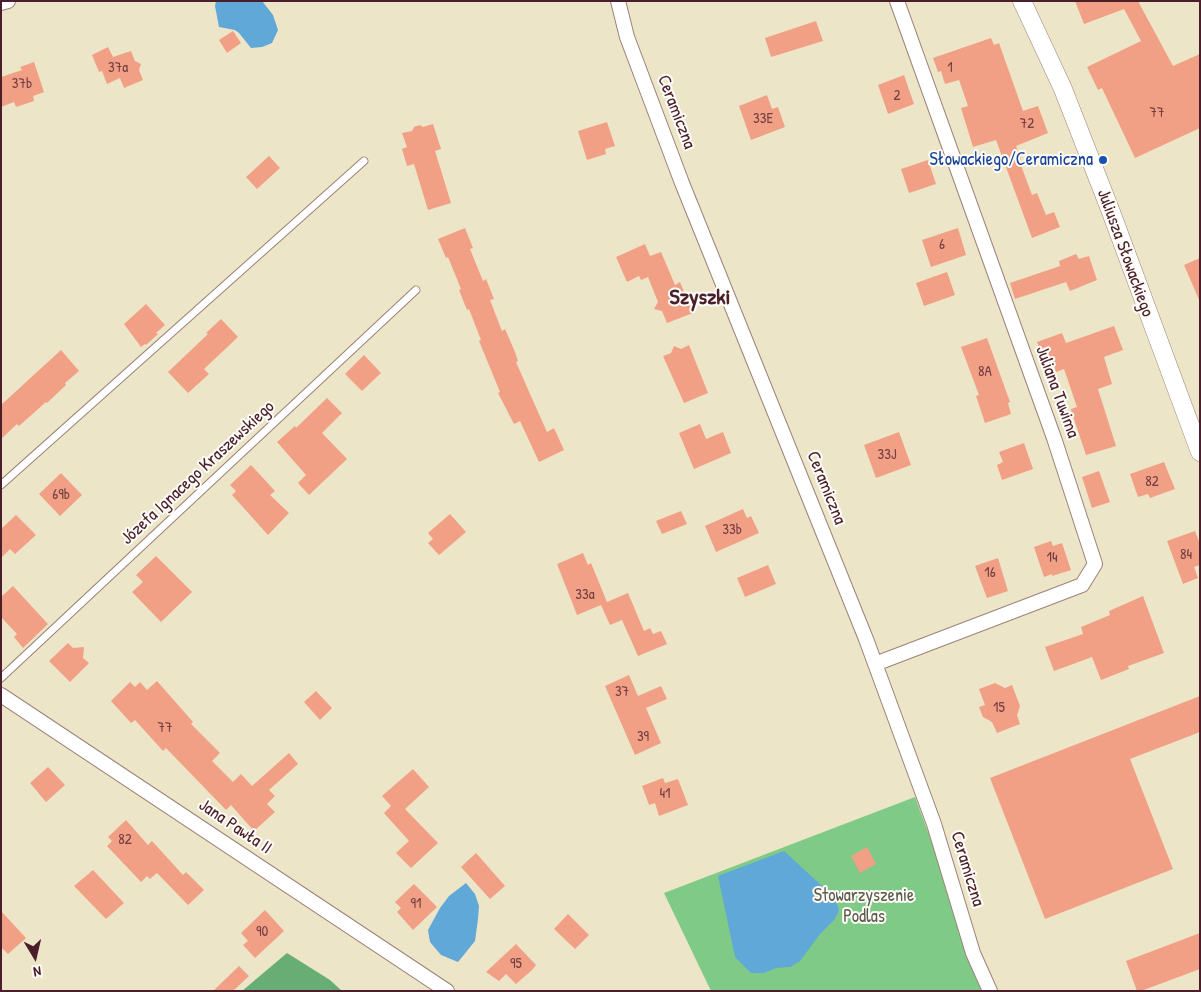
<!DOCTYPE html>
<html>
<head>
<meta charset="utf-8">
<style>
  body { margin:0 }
  #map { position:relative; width:1201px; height:992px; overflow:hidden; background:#ede5c7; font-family:"Patrick Hand",sans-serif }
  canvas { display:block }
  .frame { position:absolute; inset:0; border:2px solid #4a1f2b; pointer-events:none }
  .north { position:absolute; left:10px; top:932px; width:50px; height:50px; -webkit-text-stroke:4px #fdfcf7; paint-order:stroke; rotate:171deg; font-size:14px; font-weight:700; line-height:20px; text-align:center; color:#4a1f2b }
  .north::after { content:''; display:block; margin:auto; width:18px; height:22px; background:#4a1f2b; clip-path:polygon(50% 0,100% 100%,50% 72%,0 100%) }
</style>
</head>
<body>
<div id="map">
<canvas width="1201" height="992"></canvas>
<div class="frame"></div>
<div class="north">N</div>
</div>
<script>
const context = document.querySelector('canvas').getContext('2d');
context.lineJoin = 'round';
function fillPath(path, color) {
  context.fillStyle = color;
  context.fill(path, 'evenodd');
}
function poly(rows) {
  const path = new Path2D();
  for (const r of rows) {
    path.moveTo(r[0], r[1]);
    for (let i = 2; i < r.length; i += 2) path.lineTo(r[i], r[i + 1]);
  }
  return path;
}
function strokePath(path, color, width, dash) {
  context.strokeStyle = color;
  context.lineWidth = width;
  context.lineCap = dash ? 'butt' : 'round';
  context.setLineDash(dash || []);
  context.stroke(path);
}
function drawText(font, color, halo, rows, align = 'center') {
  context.font = font + ' "Patrick Hand",sans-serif';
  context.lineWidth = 4;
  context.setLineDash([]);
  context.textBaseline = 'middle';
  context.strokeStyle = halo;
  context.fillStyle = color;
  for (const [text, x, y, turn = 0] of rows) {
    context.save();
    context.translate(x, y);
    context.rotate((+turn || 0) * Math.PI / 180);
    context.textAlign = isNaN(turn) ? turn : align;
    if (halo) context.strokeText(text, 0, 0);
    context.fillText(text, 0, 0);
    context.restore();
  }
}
fillPath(poly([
  [915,797,987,991,711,991,664,893]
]), '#80ca87');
fillPath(poly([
  [287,953,330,980,342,991,242,991]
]), '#68ae74');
fillPath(poly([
  [216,1,262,1,273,15,278,30,272,43,262,47,251,48,239,33,235,30,219,27,215,6],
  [784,851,834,897,839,910,835,919,820,934,800,961,790,967,776,968,764,973,751,973,735,957,718,876],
  [466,883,475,894,479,906,478,919,475,941,458,962,441,955,430,942,428,930,440,908,449,896]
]), '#60a8d7');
fillPath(poly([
  [1075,1,1140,1,1139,3,1173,66,1200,54,1200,128,1135,158,1102,88,1098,90,1087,67,1141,41,1124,9,1084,24],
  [816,21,823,41,771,57,765,38],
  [233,31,241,43,227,53,219,40],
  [991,38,994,45,999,43,1023,111,1038,106,1048,133,1016,146,1021,159,1019,160,1032,195,1037,193,1046,215,1054,212,1060,227,1032,238,996,140,973,147,961,108,968,106,959,80,945,84,941,71,938,72,933,58],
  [108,47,113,57,131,51,135,61,141,64,139,70,143,80,124,88,120,78,107,84,102,71,99,72,92,55],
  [34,62,44,92,33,96,34,101,16,107,14,102,1,107,1,77,22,70,20,67],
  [904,75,914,104,888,114,878,85],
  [767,95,772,109,778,107,785,127,751,140,739,106],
  [607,122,615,146,605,149,606,154,587,160,578,131],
  [433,124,441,149,435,151,451,203,428,210,414,164,407,166,402,149,407,147,402,133,412,131,414,127,420,125,423,127],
  [269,156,280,168,257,189,246,177],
  [928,160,936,184,909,193,901,169],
  [465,228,473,248,470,249,483,281,486,279,494,299,490,300,502,331,505,329,515,352,518,361,516,362,534,403,547,432,554,428,564,450,539,462,520,421,514,424,498,393,500,392,479,341,481,340,469,309,467,310,459,290,461,289,448,257,446,258,438,239],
  [958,228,966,255,931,267,922,240],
  [645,244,650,256,661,252,675,285,680,282,693,313,667,323,662,311,654,309,658,302,648,277,641,280,639,276,627,282,616,257],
  [1076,254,1079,259,1089,256,1097,280,1070,291,1066,282,1015,299,1010,283,1060,266,1059,261],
  [1200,258,1200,302,1184,265],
  [947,272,955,295,924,306,916,283],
  [146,304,165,325,156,333,158,334,146,345,145,344,141,347,124,324],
  [221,319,238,337,204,369,209,374,188,393,168,372,208,334,206,333],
  [1114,326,1123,350,1104,357,1112,384,1098,389,1116,446,1086,455,1072,413,1071,409,1077,407,1064,369,1056,372,1054,365,1047,368,1037,342,1062,333,1066,343],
  [987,338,1010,402,1008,403,1011,414,985,423,976,396,979,395,961,347],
  [689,345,708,393,684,403,663,356,671,353,674,346,681,349],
  [61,350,79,371,65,383,66,385,47,403,46,402,19,426,17,424,1,439,1,405],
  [364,355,381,373,362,391,345,374],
  [327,398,342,413,322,433,347,459,309,495,298,483,306,475,277,442,295,426,296,428],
  [700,424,706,439,723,432,731,453,694,469,679,433],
  [899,432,911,465,876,478,864,445],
  [1024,443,1033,469,1002,480,997,465,1003,462,999,452],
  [1164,462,1175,489,1150,498,1148,494,1138,497,1130,474],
  [251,465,275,491,270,495,289,513,268,535,232,495,236,491,230,485],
  [1099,471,1110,502,1092,508,1082,477],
  [61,473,82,495,60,516,39,494],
  [743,509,747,518,751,516,759,533,716,552,705,526],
  [681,511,687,524,662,534,656,521],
  [450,514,466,532,439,555,428,543,433,539,428,533],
  [16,515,36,535,15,554,10,549,1,558,1,529],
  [1195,531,1200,544,1200,565,1194,567,1198,578,1183,584,1167,541],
  [1051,541,1053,546,1062,543,1071,570,1052,576,1052,574,1044,577,1034,547],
  [583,553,588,565,591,563,607,602,628,593,644,631,650,628,653,634,661,631,667,644,638,656,622,620,610,625,601,605,577,615,557,564],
  [156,556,192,592,161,622,132,592,143,582,136,575],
  [998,558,1008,591,987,598,975,566],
  [768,565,776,584,745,597,737,578],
  [13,586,48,624,23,648,14,637,17,634,1,617,1,597],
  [1143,596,1164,653,1128,666,1129,669,1101,680,1092,657,1054,671,1045,647,1083,634,1081,627,1110,615,1109,611],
  [68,643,73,648,84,647,83,658,89,663,70,682,49,661],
  [629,675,638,696,661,686,667,699,646,708,661,743,635,755,605,686],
  [157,681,193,722,191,724,220,753,212,761,233,782,241,774,252,786,289,753,298,764,269,790,275,796,267,804,275,812,254,831,231,805,226,810,166,748,163,751,135,720,131,723,111,701,130,682,135,687,140,682,147,690],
  [995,683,1005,688,1012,685,1020,706,1017,715,1020,724,997,733,992,722,983,717,979,707,985,705,979,689],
  [316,691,332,708,320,720,304,702],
  [1200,696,1200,732,1130,759,1173,869,1045,919,990,778],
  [48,767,65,785,46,802,30,783],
  [413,769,429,787,405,809,438,843,411,868,396,853,409,841,384,813,391,806,382,796],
  [663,778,665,783,678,779,688,805,659,816,655,803,649,805,642,786],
  [126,820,148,845,152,841,183,875,186,872,204,890,188,905,157,873,150,879,147,876,141,882,107,846,112,841,108,837],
  [867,847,876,864,860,873,851,856],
  [476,853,505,886,490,899,461,867],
  [93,870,124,903,106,919,74,886],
  [414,884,437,907,413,930,397,912,401,908,395,902],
  [265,910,284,931,255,958,243,945,248,941,241,933],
  [1,911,26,938,8,954,1,947],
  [568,914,589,935,575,949,554,929],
  [1200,933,1200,969,1141,991,1137,991,1126,961],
  [516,944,536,965,532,970,516,984,506,974,499,981,486,972],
  [239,966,249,976,233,991,213,991]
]), '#f1a085');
const service = poly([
  [1,485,364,161],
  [1,678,416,290]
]);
const minor = poly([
  [618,1,627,37,682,183,866,639,934,824,973,953,990,991],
  [1,3,8,1],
  [875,664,1082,585,1095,564,1054,438,897,1],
  [1,695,447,991]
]);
const tertiary = poly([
  [1022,1,1063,89,1111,212,1200,452]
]);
strokePath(service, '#9c8279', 9);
strokePath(minor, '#9c8279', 16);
strokePath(tertiary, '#9c8279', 19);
strokePath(service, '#fff', 7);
strokePath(minor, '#fff', 14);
strokePath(tertiary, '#fff', 18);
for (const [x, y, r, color] of [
  [1103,160,5,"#1a4fb4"]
]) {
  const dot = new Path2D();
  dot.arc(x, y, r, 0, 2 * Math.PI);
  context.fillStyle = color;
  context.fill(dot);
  strokePath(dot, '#fdfcf7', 2);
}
drawText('15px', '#743f42', null, [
  ["37a",118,68],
  ["1",950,68],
  ["37b",22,84],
  ["2",897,96],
  ["77",1157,113],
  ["33E",763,119],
  ["72",1027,124],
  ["6",942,245],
  ["8A",985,372],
  ["33J",887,455],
  ["82",1152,482],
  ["69b",61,495],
  ["33b",732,530],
  ["84",1186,555],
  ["14",1052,558],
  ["16",990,573],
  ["33a",585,595],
  ["37",622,692],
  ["15",999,708],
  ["77",165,728],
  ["39",643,737],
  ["41",665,794],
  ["82",125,840],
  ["91",416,904],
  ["90",262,932],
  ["95",516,964]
]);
drawText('18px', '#4a1f2b', '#fdfcf7', [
  ["Ceramiczna",676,112,69],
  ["Juliusza Słowackiego",1125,253,70],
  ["Juliana Tuwima",1057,392,70],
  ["Józefa Ignacego Kraszewskiego",198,473,-43],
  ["Ceramiczna",826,488,68],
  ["Jana Pawła II",235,827,34],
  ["Ceramiczna",967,869,73]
]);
drawText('18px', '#164399', '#fdfcf7', [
  ["Słowackiego/Ceramiczna",1093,160]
], 'right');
drawText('18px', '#5d5b4b', '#fdfcf7', [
  ["Stowarzyszenie",864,896],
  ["Podlas",864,917]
]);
drawText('bold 22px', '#4a1f2b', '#fdfcf7', [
  ["Szyszki",700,298]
]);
</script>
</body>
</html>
